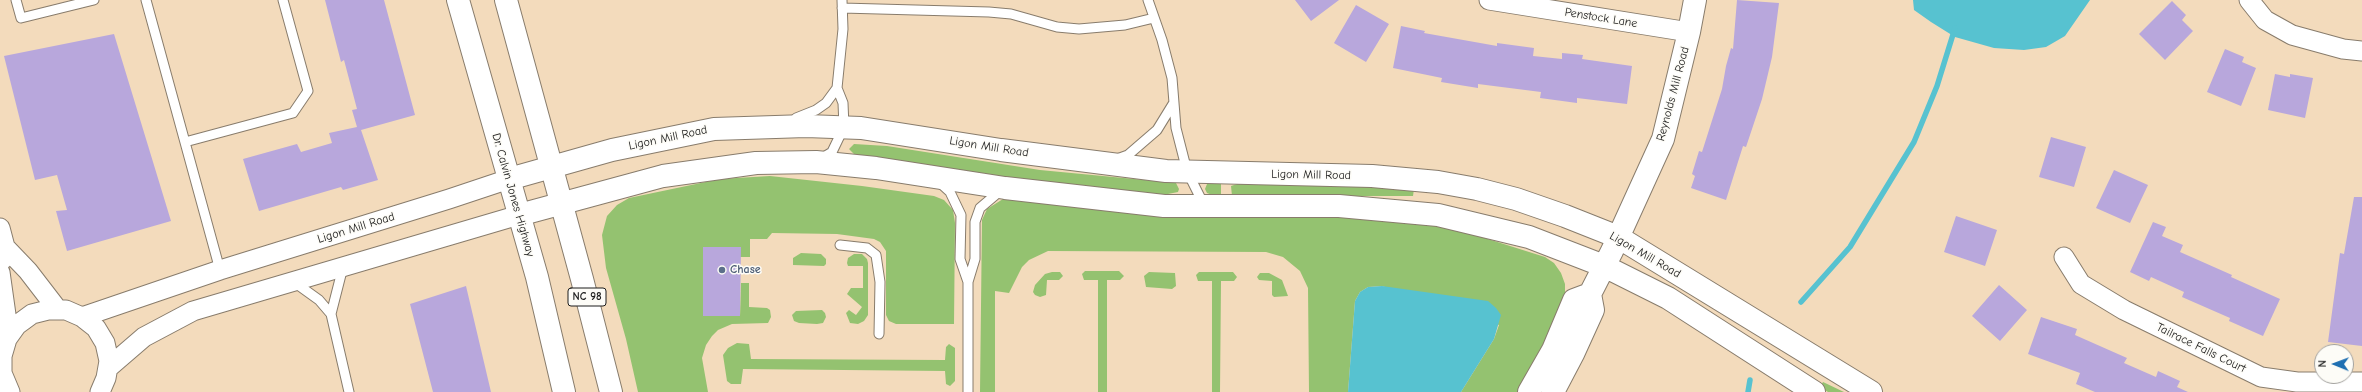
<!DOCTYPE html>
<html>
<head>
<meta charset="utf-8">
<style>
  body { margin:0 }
  #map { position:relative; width:2362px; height:392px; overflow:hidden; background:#f3dbbc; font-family:"Comic Neue",sans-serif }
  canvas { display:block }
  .north { position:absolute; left:2314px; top:344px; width:40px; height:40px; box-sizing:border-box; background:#fdfcf7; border:1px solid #a3a29f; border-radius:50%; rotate:271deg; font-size:11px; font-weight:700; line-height:16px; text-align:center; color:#1c1c1c }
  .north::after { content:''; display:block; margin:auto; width:14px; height:18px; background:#1f6fb2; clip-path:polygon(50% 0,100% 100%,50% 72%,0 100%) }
</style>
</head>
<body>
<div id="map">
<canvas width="2362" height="392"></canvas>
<div class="north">N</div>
</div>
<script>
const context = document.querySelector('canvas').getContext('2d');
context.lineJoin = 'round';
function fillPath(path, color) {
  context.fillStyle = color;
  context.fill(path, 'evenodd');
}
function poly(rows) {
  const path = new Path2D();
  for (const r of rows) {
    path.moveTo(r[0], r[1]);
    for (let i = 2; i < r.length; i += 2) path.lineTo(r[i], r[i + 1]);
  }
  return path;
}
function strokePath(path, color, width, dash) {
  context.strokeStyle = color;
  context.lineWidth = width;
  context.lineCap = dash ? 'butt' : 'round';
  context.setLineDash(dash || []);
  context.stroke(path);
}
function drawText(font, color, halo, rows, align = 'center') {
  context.font = font + ' "Comic Neue",sans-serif';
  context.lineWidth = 3;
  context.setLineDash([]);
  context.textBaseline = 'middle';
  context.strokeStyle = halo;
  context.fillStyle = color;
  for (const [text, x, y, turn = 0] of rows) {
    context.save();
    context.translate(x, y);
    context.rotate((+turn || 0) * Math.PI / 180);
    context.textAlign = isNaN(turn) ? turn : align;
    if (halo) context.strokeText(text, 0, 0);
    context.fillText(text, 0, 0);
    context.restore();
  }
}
fillPath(poly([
  [854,144,887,146,1040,170,1176,183,1179,189,1178,192,1163,195,1039,183,855,155,849,149],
  [770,176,862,186,934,196,944,200,953,210,955,223,954,324,896,324,889,321,886,315,886,251,880,242,874,239,837,234,772,233,767,239,750,239,750,257,740,257,703,247,703,316,740,316,741,283,749,283,749,307,767,308,770,310,771,317,768,323,732,324,718,330,712,336,706,345,702,358,708,392,638,392,626,339,606,268,602,235,607,216,617,205,629,198,720,179],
  [1207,184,1221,184,1221,196,1212,195,1207,193,1205,189],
  [1237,184,1317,184,1414,189,1413,196,1232,196,1231,186],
  [1003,199,1134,214,1183,216,1361,218,1438,225,1472,234,1545,257,1554,263,1561,273,1565,284,1565,299,1521,392,1461,392,1494,339,1499,325,1382,286,1368,287,1360,292,1355,301,1348,392,1309,392,1308,288,1300,271,1283,257,1266,252,1048,251,1029,260,1022,267,1009,293,995,291,995,392,980,392,982,220,987,209],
  [801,253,821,254,826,259,826,264,824,266,793,265,793,258],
  [854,254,862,254,867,259,868,263,868,315,864,321,858,324,850,323,846,313,849,310,856,315,862,307,847,294,851,288,863,288,863,266,848,266,847,263,848,258],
  [1085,271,1119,271,1124,276,1120,280,1107,280,1107,392,1098,392,1098,280,1084,280,1082,274],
  [1052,272,1060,272,1063,276,1059,280,1047,280,1046,295,1040,297,1035,295,1033,292,1035,285,1045,274],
  [1149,272,1175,273,1176,286,1172,289,1146,287,1144,276],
  [1199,272,1233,272,1237,277,1234,281,1221,281,1220,392,1212,392,1212,281,1198,281,1196,275],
  [1260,273,1269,273,1282,280,1288,296,1274,297,1272,295,1272,281,1259,280,1257,277],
  [822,310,825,313,826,317,823,323,817,324,799,323,794,321,792,315,796,311],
  [737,343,749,344,751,359,945,360,946,347,949,344,955,348,955,381,950,386,946,384,945,371,743,369,741,384,731,384,727,381,723,355,728,348],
  [1823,382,1844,392,1828,392,1820,387]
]), '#94c270');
fillPath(poly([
  [1913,0,2090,0,2065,36,2046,47,2024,50,1994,48,1955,37,1931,22,1914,10],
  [1382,286,1488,301,1496,308,1501,315,1494,339,1461,392,1348,392,1355,301,1360,292,1368,287]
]), '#57c2d0');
strokePath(poly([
  [1801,302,1850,247,1914,142,1937,86,1955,28],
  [1748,392,1750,380]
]), '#57c2d0', 5.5);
fillPath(poly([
  [325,0,384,0,415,115,361,130,378,180,343,190,341,187,259,211,243,159,297,144,301,152,332,143,329,133,357,127,352,110,357,109,344,60,341,62],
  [1295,0,1339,0,1311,21],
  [1737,0,1779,3,1772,57,1762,99,1746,147,1743,146,1726,200,1691,188,1695,176,1692,174,1699,151,1702,152,1722,89,1726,66,1731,48,1733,49],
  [2172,1,2186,15,2182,20,2193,31,2165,60,2139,34],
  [1356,5,1389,24,1366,62,1334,43],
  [1401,26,1425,31,1424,33,1497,46,1497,43,1534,48,1533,56,1562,59,1562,53,1583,55,1582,59,1632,66,1627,104,1577,98,1577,103,1540,98,1541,92,1478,84,1478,88,1441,82,1442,78,1393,68],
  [114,34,171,221,67,251,56,211,67,210,57,175,35,180,4,56],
  [2225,49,2244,57,2242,62,2256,68,2241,106,2207,92],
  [2275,74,2290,77,2290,74,2313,78,2305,118,2268,110],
  [2051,137,2086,147,2074,187,2039,177],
  [2114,170,2148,185,2130,223,2096,208],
  [2354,197,2362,197,2362,346,2328,342,2340,253,2344,254],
  [1956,216,1997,230,1985,266,1944,252],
  [2153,222,2166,227,2162,236,2183,245,2180,252,2232,275,2231,277,2280,299,2263,336,2229,321,2230,318,2182,297,2184,292,2151,277,2149,281,2130,272],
  [703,247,741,247,740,316,703,316],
  [1999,285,2027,310,2000,341,1972,316],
  [466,286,491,392,433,392,410,304],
  [2041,317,2077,329,2075,335,2127,358,2124,363,2156,377,2158,371,2180,381,2177,387,2188,392,2095,392,2076,384,2080,373,2028,354]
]), '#b8a7dc');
const lane = poly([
  [16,0,21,18,94,0],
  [146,0,220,270],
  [1148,0,1162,40,1172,78,1176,128,1187,171,1204,205],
  [842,8,989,12,1011,14,1057,27,1079,29,1125,25,1154,18],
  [796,118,816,110,826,103,837,88],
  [185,142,293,113,308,91,283,0],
  [822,158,832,152,844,127,843,103,837,88,843,29,842,0],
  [1117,159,1128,155,1157,130,1173,104],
  [939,182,950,192,961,215,960,259,968,282],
  [840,245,867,248,876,255,880,282,879,334],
  [294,282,319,300,331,314,349,392],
  [331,314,343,267],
  [968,392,968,282,975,259,975,222,980,208,1000,191]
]);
const street = poly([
  [1489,0,1689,32],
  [2249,0,2265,20,2292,35,2343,49,2362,51],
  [0,228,5,247,2,260],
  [5,247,28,271,58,310],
  [2064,257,2081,284,2124,310,2261,377,2297,382,2362,382],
  [0,272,9,336],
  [82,317,220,270,449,199,509,179],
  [108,368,144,337,193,311,519,215],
  [10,392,2,373,2,356,7,339,17,325,32,314,48,310,66,310,82,317,96,328,105,343,109,361,106,378,100,392]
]);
const secondary = poly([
  [509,179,612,150,714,129,806,126,861,128,1001,150,1166,171,1372,176,1438,182,1477,189,1516,199,1565,216,1618,237,1871,392],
  [519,215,663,176,756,163,816,162,876,168,1005,188,1164,206,1339,206,1438,215,1529,237,1604,266,1668,298,1814,392],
  [1529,392,1553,350,1574,300,1590,294],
  [1553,392,1573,354,1593,310,1590,294,1612,251,1663,139,1689,32,1695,0]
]);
const highway = poly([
  [458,0,537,277,564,392],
  [506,0,582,279,611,392]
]);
strokePath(lane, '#887c6c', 11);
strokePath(street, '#887c6c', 21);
strokePath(secondary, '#887c6c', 24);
strokePath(highway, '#887c6c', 24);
strokePath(lane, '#fff', 9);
strokePath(street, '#fff', 19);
strokePath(secondary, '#fff', 22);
strokePath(highway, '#fff', 22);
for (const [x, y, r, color] of [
  [722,270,4,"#5c6f8a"]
]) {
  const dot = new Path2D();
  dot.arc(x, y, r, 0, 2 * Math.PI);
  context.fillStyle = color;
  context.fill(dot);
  strokePath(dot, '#fdfcf7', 1.5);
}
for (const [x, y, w] of [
  [587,297,38]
]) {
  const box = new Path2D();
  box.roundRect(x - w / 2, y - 9, w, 18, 3);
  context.fillStyle = '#fdfcf7';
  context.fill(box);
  strokePath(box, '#1c1c1c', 1);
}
drawText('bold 11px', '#1c1c1c', null, [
  ["NC 98",587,297]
]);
drawText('12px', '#1c1c1c', '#fdfcf7', [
  ["Penstock Lane",1601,18,9],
  ["Reynolds Mill Road",1673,94,-75],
  ["Ligon Mill Road",668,138,-12],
  ["Ligon Mill Road",989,147,9],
  ["Ligon Mill Road",1311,175,1],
  ["Dr. Calvin Jones Highway",513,195,74],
  ["Ligon Mill Road",356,228,-17],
  ["Ligon Mill Road",1645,255,30],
  ["Tailrace Falls Court",2201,348,26]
]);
drawText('bold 12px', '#4e5e75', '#fdfcf7', [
  ["Chase",730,270]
], 'left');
</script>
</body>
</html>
